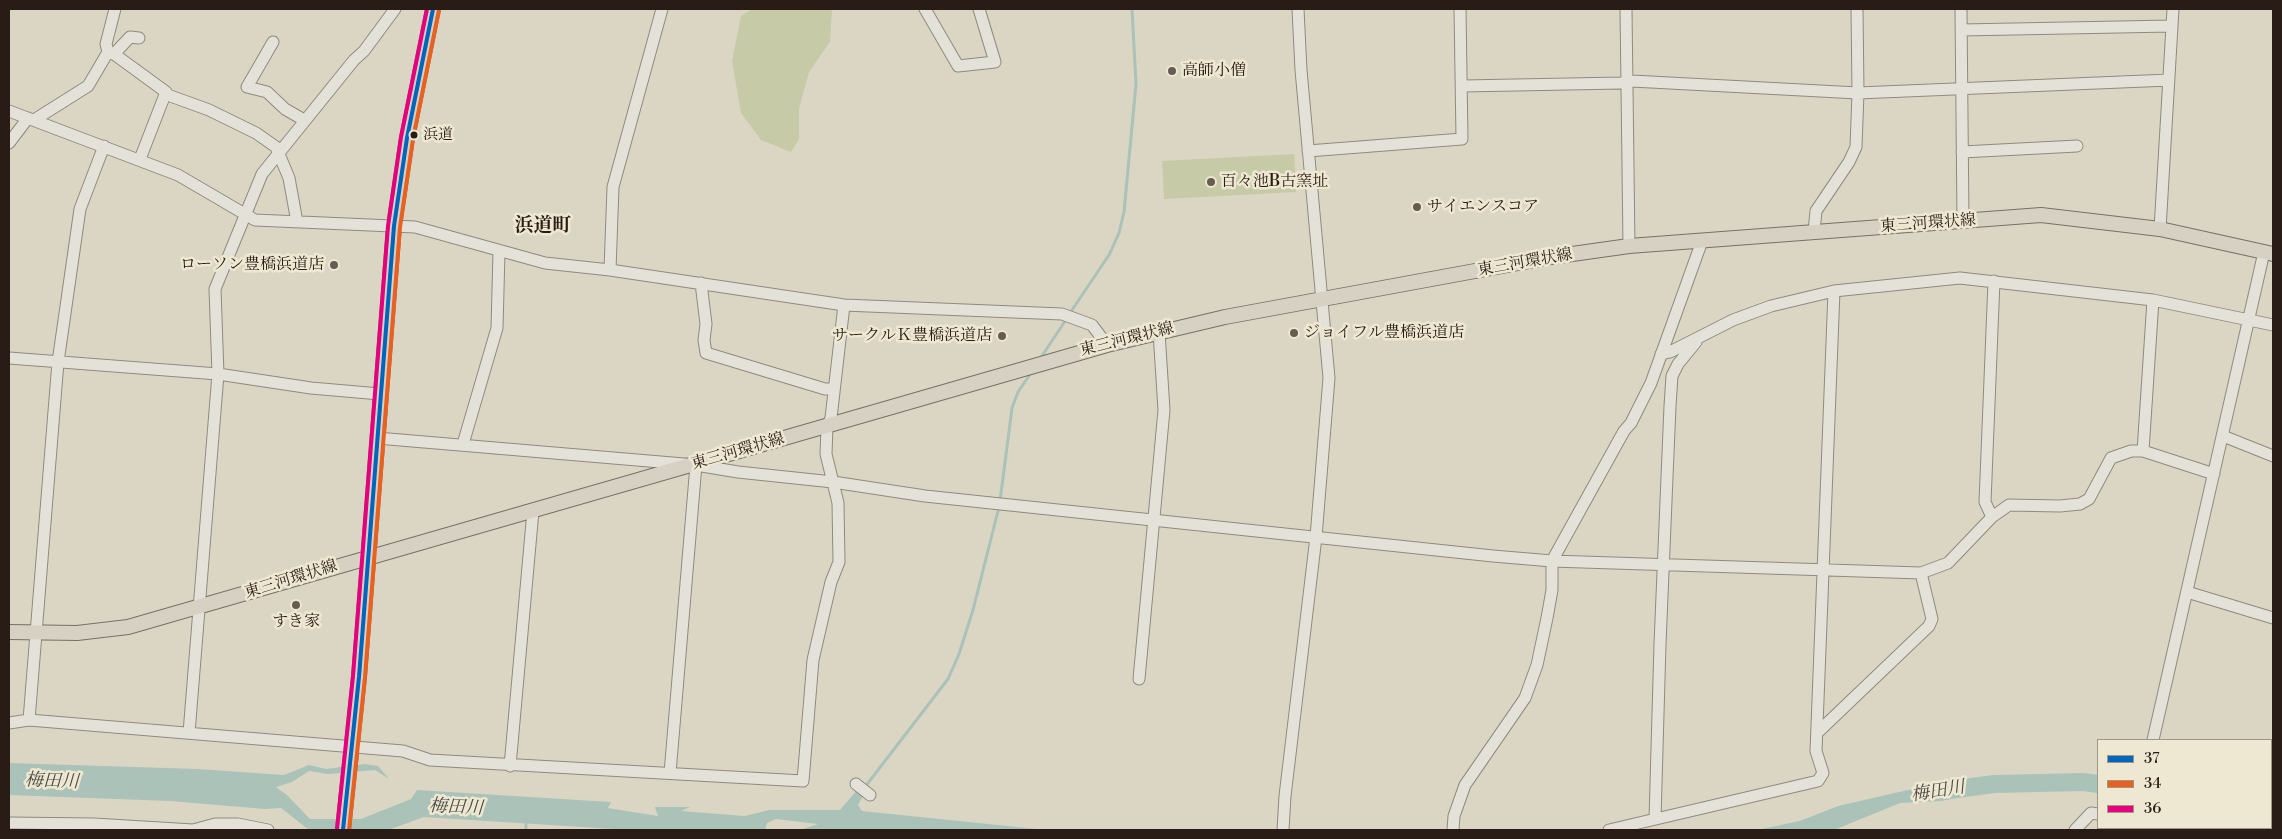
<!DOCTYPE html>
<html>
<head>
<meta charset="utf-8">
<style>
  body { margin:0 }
  #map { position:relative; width:2282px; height:839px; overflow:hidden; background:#dbd6c4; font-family:"Libre Bodoni",serif }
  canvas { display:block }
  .frame { position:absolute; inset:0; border:10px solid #291b15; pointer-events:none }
  .legend { position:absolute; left:2097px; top:739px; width:175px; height:90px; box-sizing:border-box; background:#eee8d2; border:1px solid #9f9686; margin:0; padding:6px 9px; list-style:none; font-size:15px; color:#291b15 }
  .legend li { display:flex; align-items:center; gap:10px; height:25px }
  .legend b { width:25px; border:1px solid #9f9686 }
</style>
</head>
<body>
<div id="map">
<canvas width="2282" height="839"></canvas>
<div class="frame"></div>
<ul class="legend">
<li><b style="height:6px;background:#0065bd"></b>37</li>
<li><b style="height:6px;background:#e86121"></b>34</li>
<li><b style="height:6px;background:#e5007d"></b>36</li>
</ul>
</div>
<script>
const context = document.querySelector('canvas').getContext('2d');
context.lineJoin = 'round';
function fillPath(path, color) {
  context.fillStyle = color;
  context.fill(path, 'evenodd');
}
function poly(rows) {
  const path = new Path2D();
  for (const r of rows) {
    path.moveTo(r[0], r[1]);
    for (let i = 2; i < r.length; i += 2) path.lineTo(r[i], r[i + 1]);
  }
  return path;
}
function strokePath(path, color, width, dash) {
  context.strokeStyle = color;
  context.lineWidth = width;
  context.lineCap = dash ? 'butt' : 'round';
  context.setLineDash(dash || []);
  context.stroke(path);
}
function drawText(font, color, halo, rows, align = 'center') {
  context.font = font + ' "Libre Bodoni","Noto Serif JP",serif';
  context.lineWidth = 5;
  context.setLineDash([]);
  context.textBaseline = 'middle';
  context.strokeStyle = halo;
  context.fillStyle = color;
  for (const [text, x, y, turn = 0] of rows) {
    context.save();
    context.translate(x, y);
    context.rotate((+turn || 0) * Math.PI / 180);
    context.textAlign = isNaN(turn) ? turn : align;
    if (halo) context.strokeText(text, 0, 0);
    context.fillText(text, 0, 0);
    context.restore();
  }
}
fillPath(poly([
  [752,9,832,10,830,42,809,72,799,109,799,139,791,152,761,140,741,113,732,61,741,16],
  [1294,154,1296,192,1164,199,1162,161]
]), '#c6caa7');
fillPath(poly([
  [9,763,198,769,284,775,309,765,326,769,365,764,378,766,389,779,375,770,328,774,309,771,292,782,276,787,288,796,310,819,361,819,411,799,417,790,611,802,608,808,658,816,655,807,690,807,681,811,745,816,769,810,840,810,857,790,863,796,858,805,862,811,1046,830,800,830,818,824,776,819,767,823,765,830,771,830,629,830,424,817,388,830,309,830,281,808,265,809,170,801,9,795],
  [1947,781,1963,781,1966,796,1941,801,1900,803,1834,830,1757,830,1800,821,1838,806]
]), '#abc2b9');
strokePath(poly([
  [1070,313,1109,255,1119,233,1124,212,1136,84,1132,9],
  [1040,359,1067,318],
  [1000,501,1012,408,1018,392,1031,373],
  [865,787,948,679,959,654,973,610,999,507],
  [526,830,526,821]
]), '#abc2b9', 3);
strokePath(poly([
  [1942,791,1994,784,2083,782,2098,784],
  [2271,798,2273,798]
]), '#abc2b9', 18);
const minor = poly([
  [925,9,958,66,995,62,979,9],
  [1626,9,1629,246],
  [1961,9,1963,222],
  [1961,30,2171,26],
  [273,42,247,87,267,92,285,109,304,120],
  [109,53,114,54,130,37,139,38],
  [114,54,166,92,140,159],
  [1463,86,1621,83,1632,81,1858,93,2169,80],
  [165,94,209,110,256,133,276,147,289,178,297,222],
  [9,111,178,175,255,220,415,227,545,263,610,270,844,305,1062,314,1092,325,1107,345],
  [34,120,88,86,108,52,106,44,115,9],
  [9,143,28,118],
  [1308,151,1462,139,1460,9],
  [1962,152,2077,146],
  [2160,229,2173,9],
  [1814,232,1816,211,1849,162,1856,147,1858,93,1857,9],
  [610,270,613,187,662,9],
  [701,283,706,324,704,340,706,353,825,389,834,389],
  [1661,354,1670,352,1733,320,1771,306,1834,291,1960,278,2153,300,2273,325],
  [9,358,218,374,311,388,380,394],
  [2223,436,2273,456],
  [377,438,696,465,738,472,833,482,925,496,1493,556,1552,561,1921,573,1948,563,1992,517,2009,505,2060,506,2080,504,2089,499,2111,458,2131,451,2143,451,2214,474],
  [463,444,497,328,499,252],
  [2143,451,2153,300],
  [1992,517,1985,502,1994,281],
  [2187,592,2273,618],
  [1139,679,1164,410,1159,332],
  [29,720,58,362,80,209,104,146],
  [9,723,29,720,403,751,430,760,803,781,813,660,831,582,839,562,838,503,826,454,827,427,831,418,844,305],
  [189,733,218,374,215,289,262,174,354,60,364,51,395,9],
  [1817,733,1929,626,1932,619,1921,573],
  [2153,740,2264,252],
  [510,766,533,511],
  [670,773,696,465],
  [2271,775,2273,775],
  [856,784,870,795],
  [1655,819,1660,644,1670,406,1672,376,1678,364,1696,342],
  [9,823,94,824,193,830,215,824,238,824,268,830],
  [1283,830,1285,796,1316,537,1329,378,1301,70,1298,9],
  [1453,830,1454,816,1465,785,1525,698,1537,665,1547,618,1552,590,1552,561,1624,431,1631,423,1651,383,1702,241],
  [1609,830,1818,781,1823,773,1816,751,1834,291],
  [2075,830,2091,813,2098,814],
  [2132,830,2133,828]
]);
const major = poly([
  [9,632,77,633,128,627,1107,345,1225,317,1551,257,1629,246,2041,215,2160,229,2273,254],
  [343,830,359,677,394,226,407,138,433,9]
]);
strokePath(minor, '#8f8a7f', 13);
strokePath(major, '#757168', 16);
strokePath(minor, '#e4e1d8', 11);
strokePath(major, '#d7d1c3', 14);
strokePath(poly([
  [343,830,359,677,394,226,407,138,433,9]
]), '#0065bd', 4);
strokePath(poly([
  [349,830,365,677,400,227,413,139,439,10]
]), '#e86121', 4);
strokePath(poly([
  [337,829,353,676,388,226,401,137,427,9]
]), '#e5007d', 4);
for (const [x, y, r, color] of [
  [1172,71,5,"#675c52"],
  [414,135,4.5,"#291b15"],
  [1211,182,5,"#675c52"],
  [1417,207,5,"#675c52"],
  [334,265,5,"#675c52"],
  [1294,333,5,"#675c52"],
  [1002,336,5,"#675c52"],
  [296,605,5,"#675c52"]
]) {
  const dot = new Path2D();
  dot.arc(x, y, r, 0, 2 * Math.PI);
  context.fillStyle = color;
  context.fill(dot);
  strokePath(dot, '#eee8d2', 2);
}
drawText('15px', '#291b15', '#eee8d2', [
  ["浜道",423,135]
], 'left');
drawText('16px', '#291b15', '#eee8d2', [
  ["高師小僧",1182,71],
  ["百々池B古窯址",1221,182],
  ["サイエンスコア",1427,207],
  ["ローソン豊橋浜道店",324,265,"right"],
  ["ジョイフル豊橋浜道店",1304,333],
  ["サークルＫ豊橋浜道店",992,336,"right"],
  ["すき家",296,622,"center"]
], 'left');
drawText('16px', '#291b15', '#eee8d2', [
  ["東三河環状線",1928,224,-4],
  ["東三河環状線",1525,263,-10],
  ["東三河環状線",1127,340,-14],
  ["東三河環状線",738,452,-16],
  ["東三河環状線",291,580,-17]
]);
drawText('italic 18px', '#4a4b45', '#eee8d2', [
  ["梅田川",52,782,2],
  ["梅田川",1938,792,-9],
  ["梅田川",456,808,3]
]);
drawText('bold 19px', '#291b15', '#eee8d2', [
  ["浜道町",543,226]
]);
</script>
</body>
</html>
